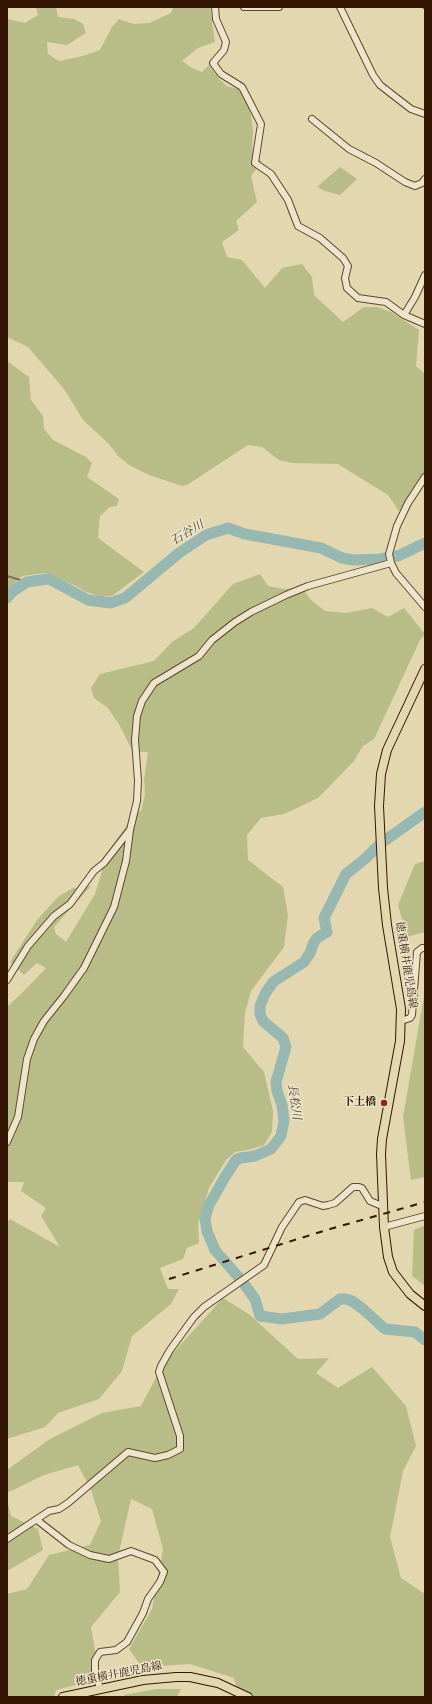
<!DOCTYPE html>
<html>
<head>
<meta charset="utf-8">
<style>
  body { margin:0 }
  #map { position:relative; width:432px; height:1704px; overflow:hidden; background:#e2d7af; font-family:Vollkorn,serif }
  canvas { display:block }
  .frame { position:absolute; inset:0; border:8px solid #331600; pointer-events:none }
</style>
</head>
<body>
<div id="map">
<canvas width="432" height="1704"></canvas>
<div class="frame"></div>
</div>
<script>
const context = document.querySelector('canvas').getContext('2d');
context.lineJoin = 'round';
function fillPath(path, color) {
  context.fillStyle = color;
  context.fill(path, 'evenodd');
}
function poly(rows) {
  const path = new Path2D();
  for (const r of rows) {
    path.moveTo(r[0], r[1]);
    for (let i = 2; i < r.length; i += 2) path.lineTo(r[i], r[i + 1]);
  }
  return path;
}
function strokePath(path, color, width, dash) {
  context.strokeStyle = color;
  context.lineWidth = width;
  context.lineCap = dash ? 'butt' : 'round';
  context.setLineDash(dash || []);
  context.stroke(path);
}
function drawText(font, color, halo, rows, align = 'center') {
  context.font = font + ' Vollkorn,"Noto Serif JP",serif';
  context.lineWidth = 3;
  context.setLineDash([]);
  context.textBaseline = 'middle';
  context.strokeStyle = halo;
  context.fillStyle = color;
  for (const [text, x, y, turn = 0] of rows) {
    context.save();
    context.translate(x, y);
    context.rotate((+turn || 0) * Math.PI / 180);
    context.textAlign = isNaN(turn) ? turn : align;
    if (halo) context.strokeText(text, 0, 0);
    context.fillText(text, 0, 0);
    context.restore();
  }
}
fillPath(poly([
  [36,7,56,7,58,17,74,19,83,24,86,33,67,45,47,42,48,54,59,61,83,56,100,50,112,27,119,19,134,24,149,23,171,13,173,7,210,7,215,42,198,48,182,61,194,69,202,72,209,65,219,79,227,86,238,89,242,94,250,109,253,131,252,148,254,158,262,161,251,176,257,202,236,221,239,230,222,242,227,257,242,260,265,288,282,268,302,264,312,277,314,295,343,322,364,307,377,307,391,312,419,330,416,366,425,374,425,472,399,511,388,495,338,464,292,463,279,460,262,447,248,445,187,485,182,486,149,475,129,465,118,456,109,444,83,420,64,389,28,347,7,337,7,19,25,23,38,15],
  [340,167,357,179,340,195,325,191,317,187],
  [7,361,29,377,31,400,43,416,44,429,53,440,86,457,92,463,87,477,119,499,117,506,110,507,100,516,98,538,144,572,112,596,101,597,84,591,76,586,45,573,22,576,7,591],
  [260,574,268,586,284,589,301,587,311,600,325,611,346,613,372,608,388,617,404,608,425,634,420,640,374,739,363,746,354,761,318,798,284,814,261,818,247,835,248,860,283,887,288,915,284,947,251,991,245,1013,243,1047,264,1072,273,1111,272,1132,264,1145,252,1149,235,1152,226,1160,209,1188,198,1224,199,1243,187,1248,183,1259,160,1268,168,1289,179,1289,171,1304,132,1336,122,1371,99,1399,58,1413,45,1427,7,1439,7,1223,10,1219,60,1247,41,1216,46,1208,21,1191,24,1182,7,1182,7,1007,25,990,46,968,37,963,24,975,10,962,37,920,59,896,73,888,91,886,54,927,56,934,66,942,95,894,101,875,105,856,136,812,141,811,145,795,144,780,148,752,133,752,120,726,108,708,94,698,91,688,100,674,154,661,172,642,194,628,233,584],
  [425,861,425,932,407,937,398,905,415,864],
  [425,990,425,1177,411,1180,403,1117],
  [425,1225,425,1286,412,1276,414,1230],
  [223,1298,250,1315,298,1359,329,1358,316,1373,338,1388,372,1367,406,1406,416,1446,403,1471,390,1537,401,1578,425,1594,425,1697,240,1697,234,1678,190,1664,142,1667,129,1649,152,1609,163,1549,152,1509,131,1499,118,1557,120,1592,91,1627,100,1679,56,1690,54,1697,7,1697,7,1594,27,1589,49,1555,90,1545,101,1521,91,1490,78,1465,44,1475,7,1493,7,1470,50,1439,102,1413,141,1406,163,1364],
  [7,1500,11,1516,38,1529,43,1550,7,1571],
  [156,1689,181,1689,177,1697,124,1697,124,1695]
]), '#b8bd87');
strokePath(poly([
  [422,7,425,9],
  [7,576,27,582]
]), '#6e776a', 2);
strokePath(poly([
  [7,598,13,591,27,582,48,579,51,580,88,600,110,603,125,598,179,553,206,535,228,528,245,534,321,548,342,558,353,560,380,559,398,556,425,543],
  [425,812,380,844,366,858,346,874,324,918,327,932,317,938,314,942,310,953,304,962,273,982,265,994,260,1006,260,1014,263,1021,283,1038,286,1047,276,1082,277,1091,282,1105,284,1121,281,1136,271,1149,255,1156,240,1158,236,1160,225,1177,209,1205,205,1218,207,1231,215,1250,242,1281,255,1299,260,1316,282,1319,320,1314,340,1299,346,1299,352,1301,363,1309,385,1329,415,1332,425,1340]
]), '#96b8b1', 11);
const minor = poly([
  [215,7,216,19,226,42,224,50,213,63,221,74,242,87,261,124,255,163,271,174,288,200,298,226,320,238,343,258,348,266,345,278,347,288,358,298,386,302,404,315,425,324],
  [244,7,279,7],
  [340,7,373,75,380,85,411,109,425,114],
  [312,119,349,149,376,163,405,182,415,186,422,183,425,179],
  [404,315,415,297,425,275],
  [425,477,408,503,397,526,389,554,391,563,396,573,425,607],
  [7,980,28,946,54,916,70,904,94,871,104,863,129,831],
  [401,1021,410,1018,412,1015,417,952,422,948,425,948],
  [7,1142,18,1117,27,1059,34,1039,44,1021,64,996,84,968,114,907,126,861,130,830,137,801,138,781,135,740,137,716,142,701,154,683,199,656,212,640,235,622,251,612,286,595,308,586,391,563],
  [384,1227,425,1216],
  [37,1520,69,1545,90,1555,109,1559,131,1551,155,1560,164,1572,160,1582,148,1599,143,1613,127,1642,116,1650,100,1652,95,1660,95,1671,100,1689],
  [7,1539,49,1511,59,1509,68,1503,128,1452,155,1458,168,1455,180,1449,180,1436,159,1372,161,1366,170,1350,194,1317,204,1307,264,1265,282,1227,299,1202,305,1200,323,1206,328,1205,335,1203,353,1187,359,1187,362,1188,370,1201,382,1206]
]);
const major = poly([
  [425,669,387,750,381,774,379,806,383,888,387,925,401,1009,400,1041,382,1139,381,1154,384,1227,388,1257,393,1272,410,1294,425,1306],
  [63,1697,143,1680,176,1677,190,1677,218,1683,248,1697]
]);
strokePath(minor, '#5f462c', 8);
strokePath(major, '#331600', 10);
strokePath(minor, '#ece5cb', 6);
strokePath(major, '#e2d7af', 8);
strokePath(poly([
  [169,1279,330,1229,425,1202]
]), '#331600', 2, [7, 7]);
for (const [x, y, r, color] of [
  [384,1103,4,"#8f2418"]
]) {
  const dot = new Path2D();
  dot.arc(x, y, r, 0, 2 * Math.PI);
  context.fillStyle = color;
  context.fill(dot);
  strokePath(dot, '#ece5cb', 1.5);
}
drawText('11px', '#331600', '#ece5cb', [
  ["徳重横井鹿児島線",405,965,81],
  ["徳重横井鹿児島線",119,1675,-11]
]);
drawText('bold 11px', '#331600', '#ece5cb', [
  ["下土橋",376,1103]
], 'right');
drawText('italic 12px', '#514735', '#ece5cb', [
  ["石谷川",188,534,-31],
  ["長松川",293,1102,82]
]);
</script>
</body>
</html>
